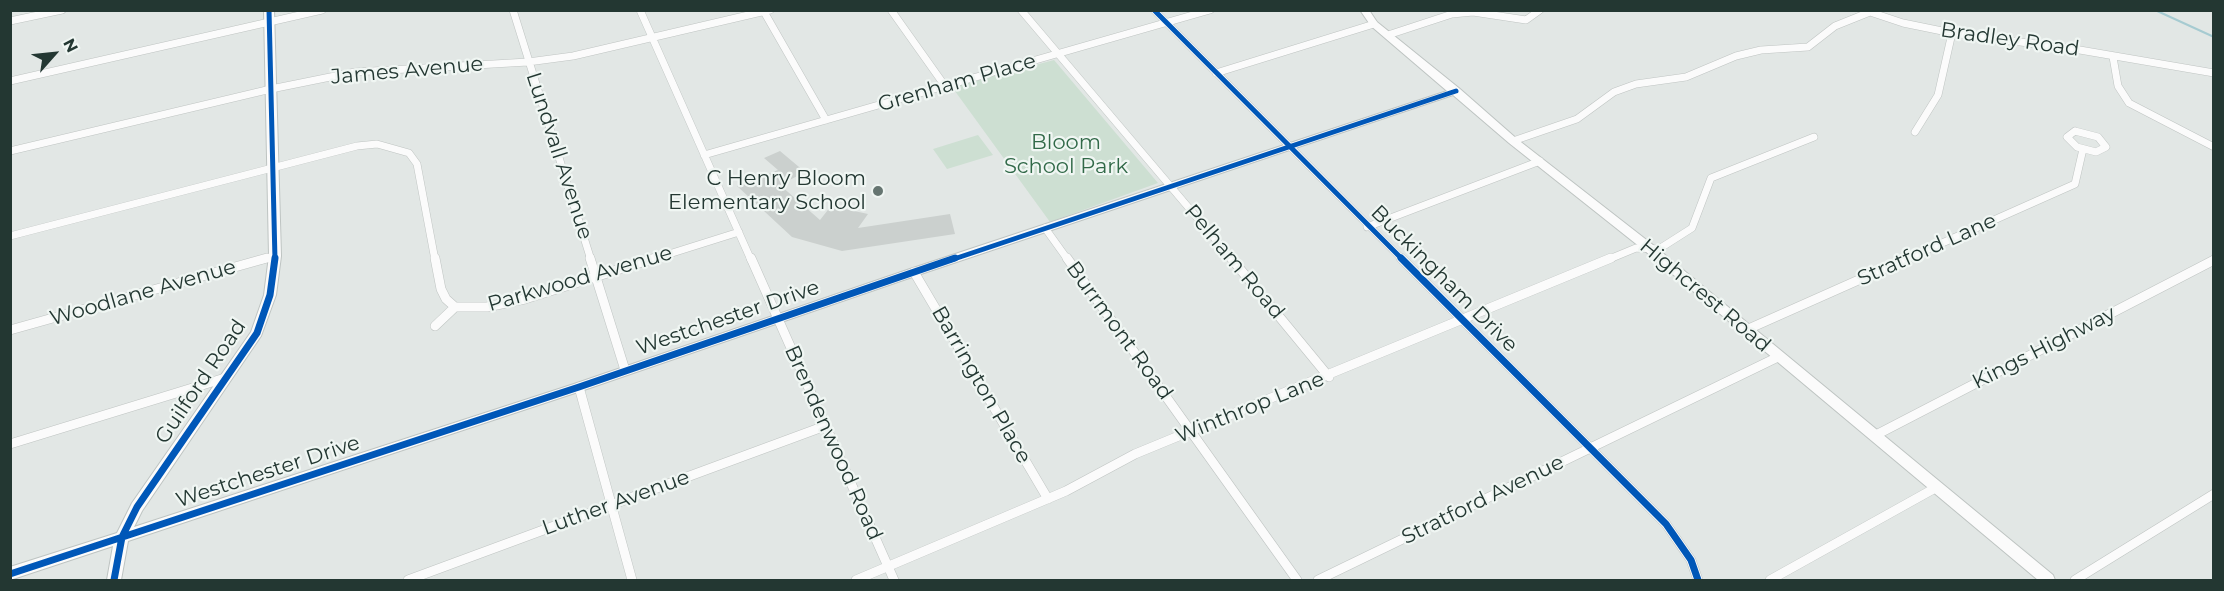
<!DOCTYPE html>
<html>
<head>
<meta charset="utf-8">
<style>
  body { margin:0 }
  #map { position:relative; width:2224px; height:591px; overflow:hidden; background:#e2e7e5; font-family:Montserrat,sans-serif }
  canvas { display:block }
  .frame { position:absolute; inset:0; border:12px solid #233732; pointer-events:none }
  .north { position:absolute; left:24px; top:24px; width:60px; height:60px; -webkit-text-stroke:4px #f0f6f3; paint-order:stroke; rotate:63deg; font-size:16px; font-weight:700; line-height:24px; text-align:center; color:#233732 }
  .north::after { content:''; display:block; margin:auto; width:21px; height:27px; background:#233732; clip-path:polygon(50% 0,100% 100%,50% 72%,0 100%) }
</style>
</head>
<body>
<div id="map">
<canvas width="2224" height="591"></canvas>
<div class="frame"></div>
<div class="north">N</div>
</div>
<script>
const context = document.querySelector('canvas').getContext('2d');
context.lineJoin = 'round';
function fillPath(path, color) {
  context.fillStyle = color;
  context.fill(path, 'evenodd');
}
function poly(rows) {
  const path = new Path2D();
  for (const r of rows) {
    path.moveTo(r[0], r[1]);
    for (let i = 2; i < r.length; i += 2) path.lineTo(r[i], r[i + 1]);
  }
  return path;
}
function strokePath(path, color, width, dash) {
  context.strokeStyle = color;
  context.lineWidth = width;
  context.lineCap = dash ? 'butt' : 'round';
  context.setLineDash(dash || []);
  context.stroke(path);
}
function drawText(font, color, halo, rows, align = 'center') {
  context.font = font + ' Montserrat,sans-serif';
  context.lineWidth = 4.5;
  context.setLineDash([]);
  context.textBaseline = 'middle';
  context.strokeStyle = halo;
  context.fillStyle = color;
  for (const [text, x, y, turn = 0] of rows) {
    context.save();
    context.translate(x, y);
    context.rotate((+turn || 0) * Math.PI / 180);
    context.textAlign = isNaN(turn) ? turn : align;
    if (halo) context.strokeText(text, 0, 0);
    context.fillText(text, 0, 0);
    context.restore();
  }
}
fillPath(poly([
  [1054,60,1158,183,1050,222,952,87],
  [978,135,993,155,947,169,933,149]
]), '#cddfd2');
strokePath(poly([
  [2155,10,2214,37]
]), '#a6cbd1', 2);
fillPath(poly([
  [780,151,805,172,780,185,820,220,831,206,868,214,858,228,950,214,955,234,842,251,792,237,737,186,778,170,764,158]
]), '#cbd0ce');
const streetFar1 = poly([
  [513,10,591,260],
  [640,10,751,260],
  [763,10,826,120],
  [891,10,945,86],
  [1021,10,1233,260],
  [1154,10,1403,260],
  [10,21,62,10],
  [1388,35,1452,14,1473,12,1526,20,1540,10],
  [2113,57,2118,86,2129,103,2214,147],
  [1216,73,1374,24],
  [10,81,322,10],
  [2075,131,2098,137,2106,147,2096,152,2077,147,2067,137,2075,131],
  [1915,132,1938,95,1952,33],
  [1513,141,1577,119,1614,92,1636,84,1686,77,1736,56,1761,50,1808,47,1835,26,1870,12,1903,23,1952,33,2074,49,2214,73],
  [10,151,271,89,355,72,528,62,573,56,770,10],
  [704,155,1210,10],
  [1367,227,1540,161],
  [1045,228,1068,260],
  [10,236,357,146,377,144,409,153,417,164,435,260],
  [262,260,275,256],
  [650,260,739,232],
  [1607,260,1636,248,1659,249,1692,228,1711,178,1814,137],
  [1904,260,2075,184,2083,149]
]);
const street = poly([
  [435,258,441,289,446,299,455,307,487,307,525,299,655,258],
  [590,258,625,370],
  [751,258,894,580],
  [1067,258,1297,580],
  [1231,258,1329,377],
  [1401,258,1666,524,1691,560,1698,580],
  [914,272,1048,499],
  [435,326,455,307],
  [10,330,267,258],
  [1746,330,1908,258],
  [579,387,632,580],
  [1874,436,2214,260],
  [10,444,225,378],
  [408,580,825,426],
  [856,580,1066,491,1135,454,1611,258],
  [1318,580,1778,357],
  [1770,580,1937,487],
  [2075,580,2214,494]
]);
const secondary = poly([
  [264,10,274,10,281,256,276,295,261,336,142,511,134,527,574,384,910,269,1447,91,1371,26,1360,10,1369,10,1377,22,1460,89,1517,139,1653,245,2053,575,2055,580,2038,580,1645,251,1509,143,1453,95,918,275,584,390,128,541,121,580,107,580,113,546,10,580,10,567,117,533,132,503,251,332,264,295,269,256,264,10]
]);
strokePath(streetFar1, '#bfc4c2', 8);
strokePath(street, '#bfc4c2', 10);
strokePath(secondary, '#bec4c2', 2);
strokePath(streetFar1, '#fbfbfb', 7);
strokePath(street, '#fbfbfb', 9);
fillPath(secondary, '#fbfbfb');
strokePath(poly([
  [269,10,275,260],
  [1154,10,1403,260],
  [951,260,1456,91]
]), '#0057b8', 5);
strokePath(poly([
  [1401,258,1666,524,1691,560,1698,580],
  [10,574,579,387,955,258],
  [114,580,122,537,137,507,257,333,270,295,275,258]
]), '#0057b8', 7);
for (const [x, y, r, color] of [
  [878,191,6,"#667571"]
]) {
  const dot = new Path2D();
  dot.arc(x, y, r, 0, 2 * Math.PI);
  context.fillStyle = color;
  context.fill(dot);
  strokePath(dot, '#f0f6f3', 2);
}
drawText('21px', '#233732', '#f0f6f3', [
  ["Bradley Road",2010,40,8],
  ["James Avenue",407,71,-5],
  ["Grenham Place",957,83,-16],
  ["Lundvall Avenue",559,156,72],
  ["Stratford Lane",1927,250,-24],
  ["Pelham Road",1234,262,50],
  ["Parkwood Avenue",580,279,-16],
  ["Buckingham Drive",1444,279,45],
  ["Woodlane Avenue",143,293,-16],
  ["Highcrest Road",1705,296,40],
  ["Westchester Drive",728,318,-19],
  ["Burrmont Road",1119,331,54],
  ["Kings Highway",2044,348,-27],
  ["Guilford Road",201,382,-56],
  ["Barrington Place",981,385,60],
  ["Winthrop Lane",1250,408,-22],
  ["Brendenwood Road",833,443,66],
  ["Westchester Drive",268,472,-18],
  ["Stratford Avenue",1483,500,-26],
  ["Luther Avenue",616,503,-20]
]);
drawText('21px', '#316948', '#f0f6f3', [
  ["Bloom",1066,143],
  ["School Park",1066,167]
]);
drawText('21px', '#233732', '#f0f6f3', [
  ["C Henry Bloom",866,179],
  ["Elementary School",866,203]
], 'right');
</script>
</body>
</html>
